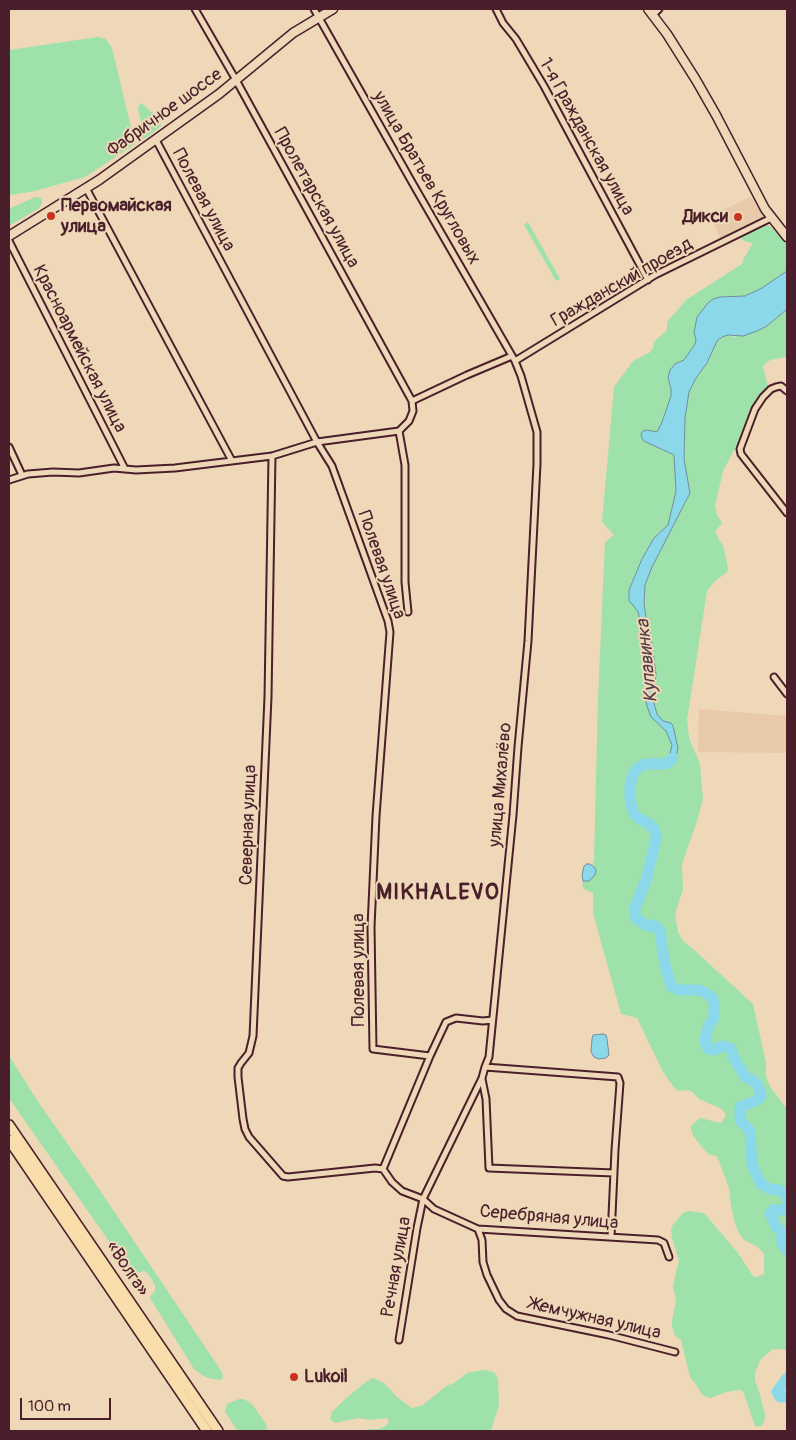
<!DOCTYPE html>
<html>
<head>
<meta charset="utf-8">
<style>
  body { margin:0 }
  #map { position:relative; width:796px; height:1440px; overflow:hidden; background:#efd8b7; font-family:Pangolin,sans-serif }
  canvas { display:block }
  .frame { position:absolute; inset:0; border:10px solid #4a1f2b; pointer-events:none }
  .scale { position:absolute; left:20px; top:1398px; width:91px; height:22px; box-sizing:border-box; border:2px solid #4a1f2b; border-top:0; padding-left:6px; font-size:15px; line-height:18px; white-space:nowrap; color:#4a1f2b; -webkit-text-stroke:4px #efd8b7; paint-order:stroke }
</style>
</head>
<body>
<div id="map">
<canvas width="796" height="1440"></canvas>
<div class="frame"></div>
<div class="scale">100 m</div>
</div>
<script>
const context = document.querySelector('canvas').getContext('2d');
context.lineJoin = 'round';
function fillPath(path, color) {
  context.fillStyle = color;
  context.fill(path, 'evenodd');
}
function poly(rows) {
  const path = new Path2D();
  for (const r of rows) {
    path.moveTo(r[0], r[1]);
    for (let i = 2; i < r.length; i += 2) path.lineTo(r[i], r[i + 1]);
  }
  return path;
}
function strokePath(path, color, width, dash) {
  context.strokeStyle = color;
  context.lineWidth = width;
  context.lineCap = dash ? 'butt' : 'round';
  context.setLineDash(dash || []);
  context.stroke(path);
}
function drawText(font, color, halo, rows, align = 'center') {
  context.font = font + ' Pangolin,sans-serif';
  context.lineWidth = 4;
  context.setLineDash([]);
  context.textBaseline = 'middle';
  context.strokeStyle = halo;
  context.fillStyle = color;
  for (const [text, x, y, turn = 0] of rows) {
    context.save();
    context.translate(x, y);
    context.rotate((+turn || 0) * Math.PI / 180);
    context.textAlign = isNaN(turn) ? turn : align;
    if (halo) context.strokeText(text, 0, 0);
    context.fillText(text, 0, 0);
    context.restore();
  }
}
fillPath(poly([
  [751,197,764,218,721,239,710,216],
  [699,709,787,716,787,753,698,752]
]), '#e8caaa');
fillPath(poly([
  [98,37,106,39,112,48,135,144,85,177,31,192,9,195,9,50],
  [140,103,143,104,150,111,159,116,161,126,146,138,142,139,143,130,138,109],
  [35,197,41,198,42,204,38,209,9,226,9,209],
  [528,222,560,279,556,281,524,225],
  [764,223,771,227,787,244,787,271,762,288,745,296,720,297,696,339,695,344,684,360,675,364,668,378,671,389,671,396,662,422,657,432,644,441,674,455,676,491,668,525,654,538,642,559,629,590,633,605,638,612,644,637,647,664,645,681,651,717,666,731,672,745,670,754,663,762,678,748,673,726,663,721,657,714,653,700,656,674,650,632,646,618,644,604,645,585,652,567,690,493,684,459,685,418,689,392,696,378,707,363,717,341,722,337,728,335,735,337,767,326,787,309,787,357,770,360,763,366,768,386,749,412,738,443,723,471,715,506,717,515,722,523,715,532,724,548,728,569,727,572,714,582,707,591,703,617,687,720,689,738,700,764,703,799,696,824,682,864,683,889,675,914,678,932,683,941,693,949,753,1004,766,1063,766,1074,767,1080,771,1088,787,1109,787,1350,773,1349,760,1360,755,1373,755,1381,759,1391,765,1415,764,1423,759,1427,755,1426,743,1391,740,1390,726,1392,710,1398,702,1395,697,1386,690,1377,681,1340,675,1336,672,1327,672,1321,676,1300,673,1286,676,1272,679,1261,672,1238,671,1231,672,1226,683,1213,688,1211,704,1213,738,1253,753,1276,757,1277,764,1274,764,1253,756,1246,744,1240,739,1233,735,1224,731,1206,729,1188,717,1156,711,1155,706,1152,694,1137,691,1130,691,1126,700,1118,721,1123,725,1117,725,1113,722,1109,699,1099,692,1092,688,1090,678,1091,675,1089,663,1072,637,1018,621,1014,593,913,593,893,584,889,582,885,583,881,589,881,595,868,592,866,594,860,598,699,605,542,614,535,602,522,614,387,633,361,649,353,653,348,654,342,667,330,667,322,686,300,742,264,744,258,753,243,743,241,740,235],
  [9,1056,39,1103,97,1186,222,1372,223,1378,220,1380,208,1378,202,1375,194,1369,150,1298,151,1295,155,1291,155,1286,151,1278,147,1273,144,1271,133,1274,129,1270,9,1098],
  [483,1370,494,1372,498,1379,499,1405,491,1431,365,1431,369,1429,379,1429,387,1425,389,1421,387,1418,369,1420,358,1418,335,1423,330,1419,332,1412,344,1400,367,1381,373,1378,384,1383,398,1398,412,1408,423,1405,446,1386,454,1383,467,1373],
  [239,1399,244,1399,252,1404,266,1424,268,1431,238,1431,225,1412,227,1404]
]), '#9ee1ab');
const water = poly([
  [787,271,787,309,767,326,757,331,743,336,728,335,722,337,717,341,707,363,696,378,689,392,685,418,684,459,690,493,652,567,645,585,644,604,646,618,650,632,656,674,653,700,657,714,663,721,671,723,673,726,678,748,675,761,672,765,667,768,663,767,662,764,670,754,672,745,666,731,651,717,647,706,645,696,647,664,644,637,638,612,633,605,629,601,629,590,642,559,654,538,668,525,676,491,674,455,644,441,642,438,641,434,643,431,647,430,657,432,662,422,671,396,671,389,668,378,670,370,675,364,684,360,695,344,696,339,694,333,697,317,708,303,713,299,720,297,745,296,762,288,787,271],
  [587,864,590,864,595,868,596,871,595,875,589,881,583,881,582,875,584,866,587,864],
  [603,1034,606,1035,607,1039,609,1055,606,1058,599,1059,594,1057,591,1052,592,1039,593,1035,603,1034]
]);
fillPath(water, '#8bd8ea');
strokePath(water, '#718e9e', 1);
strokePath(poly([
  [673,758,669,762,664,764,644,764,637,769,633,775,630,786,630,797,632,809,635,815,641,820,648,823,654,829,656,834,656,839,647,877,635,908,635,914,636,918,642,923,648,926,653,925,657,927,660,932,665,965,671,986,679,990,699,990,706,993,712,998,714,1003,714,1018,709,1025,705,1039,706,1045,709,1049,714,1050,722,1046,730,1048,732,1051,733,1056,744,1075,747,1078,752,1080,758,1085,761,1096,757,1100,740,1107,740,1120,750,1131,752,1165,761,1184,770,1189,778,1190,785,1193,787,1199],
  [787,1207,783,1210,773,1210,770,1214,776,1226,782,1232,782,1243,787,1250],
  [787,1378,777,1392,780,1397,787,1397]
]), '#8bd8ea', 11);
const street = poly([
  [195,9,236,80,412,401],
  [314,9,413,184,515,361,521,376,537,432,537,464,528,641,518,747,513,815,489,1057,485,1067,482,1078,423,1199,417,1228,399,1340],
  [496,9,503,23,516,39,544,86,648,280],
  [653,15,659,9],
  [156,140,317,442,332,466,388,621,390,632,376,816,371,927,373,1049,430,1056],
  [86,188,232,461],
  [9,241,125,469],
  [515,361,655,275,771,218],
  [787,391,781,386,776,387,771,389,763,397,755,409,740,449,741,454,787,513],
  [399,431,405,465,405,582,408,612],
  [9,447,22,475],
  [272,456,268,697,253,1036,249,1053,241,1063,238,1068,238,1077,243,1119,245,1129,249,1137,283,1176,288,1177,375,1168,383,1169,392,1182,402,1191,423,1199,434,1209,478,1229,658,1240,664,1243,669,1257],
  [9,480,28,474,53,472,79,473,114,468,136,470,175,468,272,456,317,442,399,431,409,421,413,411,412,401,467,375,512,356],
  [774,677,787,694],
  [485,1067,618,1077,620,1083,615,1150,611,1237],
  [482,1079,486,1099,489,1168,614,1173],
  [383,1169,430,1056,446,1022,456,1018,483,1021,492,1020],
  [478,1229,482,1240,483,1262,487,1275,499,1300,506,1309,517,1316,609,1335,675,1352]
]);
const secondary = poly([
  [648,9,667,34,696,80,716,115,765,209,787,237],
  [9,236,99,180,219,94,293,33,333,9]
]);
const highway = poly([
  [9,1125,218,1431],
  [9,1140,207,1431]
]);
strokePath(street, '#4a1f2b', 9);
strokePath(secondary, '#4a1f2b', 11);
strokePath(highway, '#4a1f2b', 12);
strokePath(street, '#efd8b7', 5);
strokePath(secondary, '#efd8b7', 8);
strokePath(highway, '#f9ddab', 9);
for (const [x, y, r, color] of [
  [51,216,5,"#c8321e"],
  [738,217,5,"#c8321e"],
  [294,1377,5,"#c8321e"]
]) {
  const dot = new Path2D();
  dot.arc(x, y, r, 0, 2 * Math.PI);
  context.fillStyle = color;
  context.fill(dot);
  strokePath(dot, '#efd8b7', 2);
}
drawText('18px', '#4a1f2b', '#efd8b7', [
  ["Фабричное шоссе",165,113,-36],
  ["1-я Гражданская улица",586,137,61],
  ["улица Братьев Кругловых",426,178,60],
  ["Пролетарская улица",316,198,61],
  ["Полевая улица",203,200,62],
  ["Гражданский проезд",622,283,-30],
  ["Красноармейская улица",79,349,63],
  ["Полевая улица",381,565,71],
  ["улица Михалёво",501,785,-85],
  ["Северная улица",249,825,-88],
  ["Полевая улица",359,970,-90],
  ["Серебряная улица",549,1218,5],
  ["Речная улица",397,1267,-80],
  ["«Волга»",127,1269,56],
  ["Жемчужная улица",595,1319,13]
]);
drawText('bold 18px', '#4a1f2b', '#efd8b7', [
  ["Первомайская",61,206],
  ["улица",61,227],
  ["Дикси",728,217,"right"],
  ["Lukoil",304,1377]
], 'left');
drawText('italic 19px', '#543b48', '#efd8b7', [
  ["Купавинка",648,661,-96]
]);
context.letterSpacing = '1px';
drawText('bold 22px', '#4a1f2b', '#efd8b7', [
  ["MIKHALEVO",438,893]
]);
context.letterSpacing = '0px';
</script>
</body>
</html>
